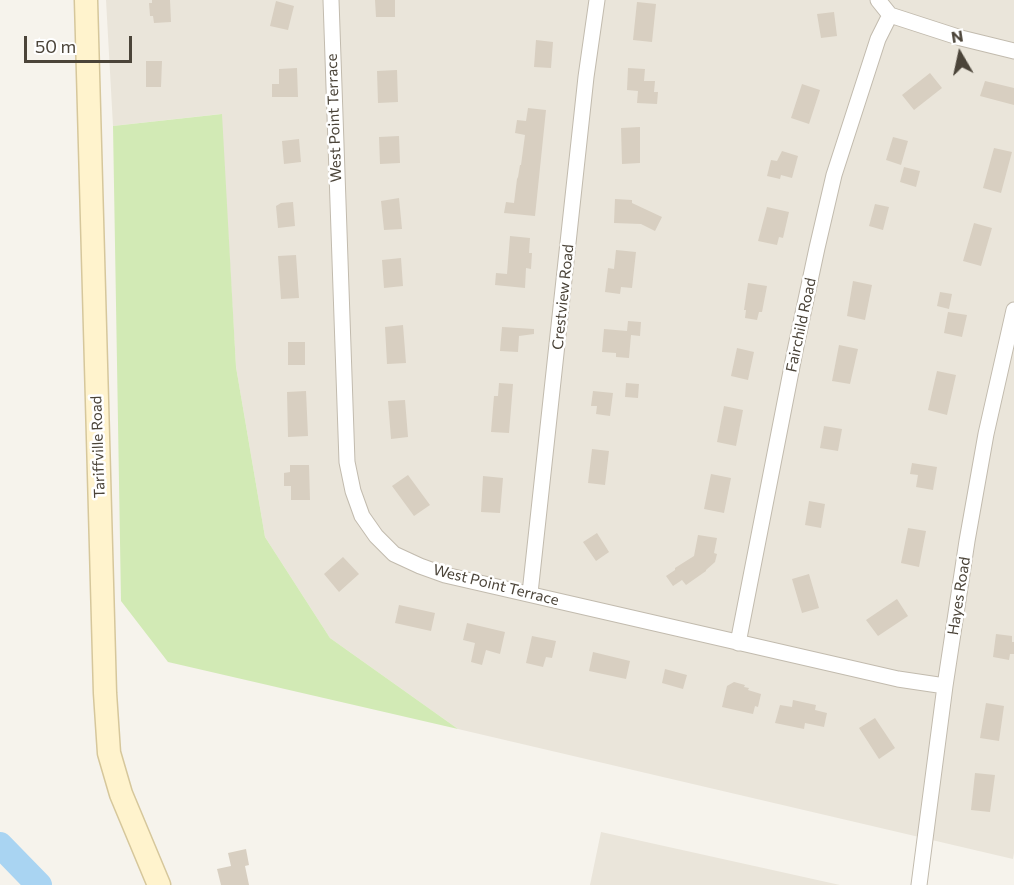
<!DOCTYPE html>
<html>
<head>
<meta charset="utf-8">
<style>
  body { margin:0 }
  #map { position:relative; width:1014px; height:885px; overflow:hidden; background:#f6f3ec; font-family:Commissioner,sans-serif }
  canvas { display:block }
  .north { position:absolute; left:930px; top:24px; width:60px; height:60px; -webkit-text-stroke:4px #fff; paint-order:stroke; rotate:351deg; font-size:16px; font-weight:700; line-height:24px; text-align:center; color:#4b4439 }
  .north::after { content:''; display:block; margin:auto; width:21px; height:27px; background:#4b4439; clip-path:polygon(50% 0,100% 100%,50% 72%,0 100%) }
  .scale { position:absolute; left:24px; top:36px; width:108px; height:27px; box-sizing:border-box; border:3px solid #4b4439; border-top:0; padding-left:8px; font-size:18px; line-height:21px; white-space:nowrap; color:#4b4439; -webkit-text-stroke:4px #fff; paint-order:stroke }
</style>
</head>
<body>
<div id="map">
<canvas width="1014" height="885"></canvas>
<div class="north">N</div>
<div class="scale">50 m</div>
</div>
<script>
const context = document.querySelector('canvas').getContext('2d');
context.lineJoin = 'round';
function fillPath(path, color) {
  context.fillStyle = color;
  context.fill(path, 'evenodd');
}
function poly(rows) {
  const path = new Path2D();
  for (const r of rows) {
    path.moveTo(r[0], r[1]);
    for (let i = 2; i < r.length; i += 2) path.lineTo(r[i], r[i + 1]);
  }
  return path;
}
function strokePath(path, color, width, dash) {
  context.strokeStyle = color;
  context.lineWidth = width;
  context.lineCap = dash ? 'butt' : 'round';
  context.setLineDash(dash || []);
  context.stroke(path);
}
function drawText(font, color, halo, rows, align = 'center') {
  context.font = font + ' Commissioner,sans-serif';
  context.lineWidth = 5;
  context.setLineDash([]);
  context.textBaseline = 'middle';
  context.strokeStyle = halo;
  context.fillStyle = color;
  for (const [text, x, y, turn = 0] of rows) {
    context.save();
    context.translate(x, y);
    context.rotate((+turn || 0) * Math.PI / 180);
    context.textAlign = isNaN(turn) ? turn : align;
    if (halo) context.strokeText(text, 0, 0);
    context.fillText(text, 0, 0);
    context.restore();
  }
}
fillPath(poly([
  [106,0,1014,0,1014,853,1013,859,458,729,330,638,265,537,236,367,221,114,113,126],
  [601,832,840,885,590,885]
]), '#eae5da');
fillPath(poly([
  [222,114,236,367,265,537,330,638,458,729,168,662,121,601,113,126]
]), '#d2eab5');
strokePath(poly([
  [0,845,39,885]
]), '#a9d4f2', 26);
fillPath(poly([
  [152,0,170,0,171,22,154,23,153,16,150,16,149,3,152,3],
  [375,0,395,0,395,17,376,17],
  [276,1,294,6,288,30,270,26],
  [637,2,656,4,652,42,633,40],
  [834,12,837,36,821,38,817,14],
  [536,40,553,42,551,68,534,67],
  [146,61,162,61,161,87,146,87],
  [297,68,298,97,272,97,272,84,279,84,279,69],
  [628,68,645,69,644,81,655,81,654,92,658,92,657,104,637,103,638,91,627,90],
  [397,70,398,102,378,103,377,71],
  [930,73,942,88,914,110,902,95],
  [985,81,1014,88,1014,105,980,96],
  [802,84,820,90,809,124,791,118],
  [528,108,546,110,535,216,504,213,506,202,514,203,517,179,518,177,520,165,521,165,525,135,515,133,517,120,526,121],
  [640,127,640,163,622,164,621,128],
  [399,136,400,163,380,164,379,137],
  [893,137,908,141,901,165,886,160],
  [299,139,301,162,284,164,282,141],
  [994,148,1012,152,1001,193,983,188],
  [782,151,798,156,792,178,781,175,780,179,767,176,771,160,777,161],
  [904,167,920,171,916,187,900,182],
  [399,198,402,229,384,230,381,201],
  [615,199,632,200,632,203,662,217,655,231,641,224,614,223],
  [293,202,295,226,278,228,276,206,281,203],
  [875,204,889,207,883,230,869,226],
  [767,207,789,212,783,238,779,237,777,245,758,241],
  [974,223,992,228,981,266,963,261],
  [510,236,530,238,529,253,532,253,531,269,526,268,525,288,495,285,496,273,507,274],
  [616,250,636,252,632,288,621,287,620,294,605,292,608,268,614,269],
  [296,255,299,298,281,299,278,256],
  [401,258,403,286,384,288,382,260],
  [853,281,872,285,865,320,847,316],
  [748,283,767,286,762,312,759,312,757,320,745,318,746,310,744,310],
  [940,292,952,294,949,309,937,306],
  [948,312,967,315,962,337,944,333],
  [628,321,641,322,640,336,631,335,629,358,616,357,616,353,602,352,604,329,627,331],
  [403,325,406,363,387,364,385,327],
  [502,327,534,329,534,334,519,336,518,352,500,351],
  [288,342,305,342,305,365,288,365],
  [839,345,858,349,850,384,832,381],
  [737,348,754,352,748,380,731,376],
  [937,371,956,375,947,415,928,410],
  [499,383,513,384,509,433,491,432,494,396,498,396],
  [626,383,639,384,638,398,625,397],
  [306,391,308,436,288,437,287,392],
  [593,391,613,393,610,416,596,414,597,406,591,406],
  [405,400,408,437,391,439,388,401],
  [724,406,743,410,736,446,717,442],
  [824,426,842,429,838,451,820,448],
  [592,449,609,451,605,485,588,483],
  [912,463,937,467,933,490,916,487,918,475,910,474],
  [290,465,309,465,310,500,291,500,291,486,284,486,284,473,290,472],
  [711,474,731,478,724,513,704,509],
  [408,475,430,505,414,516,392,486],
  [483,476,503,478,500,513,481,512],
  [809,501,825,504,821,528,805,525],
  [908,528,926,531,919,567,901,563],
  [597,533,609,552,596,561,583,542],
  [698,535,717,538,714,553,717,554,715,562,706,570,706,571,686,585,682,580,673,586,666,576,675,570,675,568,694,556],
  [343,557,359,574,339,592,324,574],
  [809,574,819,608,802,613,792,579],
  [897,599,908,616,878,636,866,620],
  [399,605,435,613,431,631,395,623],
  [467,623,505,632,500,654,486,650,482,665,471,662,475,643,463,640],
  [996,634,1012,636,1012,642,1014,642,1014,654,1010,654,1009,660,993,657],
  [532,636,556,641,552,658,546,657,543,667,526,663],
  [593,652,630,661,626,679,589,671],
  [665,669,687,675,683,689,662,683],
  [734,682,745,685,744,687,749,688,748,690,761,694,758,707,755,706,753,714,722,707,727,686],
  [793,700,816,705,815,710,827,713,824,727,805,723,804,729,775,723,780,705,792,707],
  [986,703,1004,706,999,741,980,738],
  [875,718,895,748,879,759,859,728],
  [975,773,995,775,990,812,971,810],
  [246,849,249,865,245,866,249,885,221,885,217,869,231,866,228,853]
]), '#d8cfc1');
const street = poly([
  [331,0,347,462,353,491,362,516,376,536,394,554,420,566,445,575,898,679,945,686],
  [878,0,890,15,961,38,1014,51],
  [530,593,586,77,597,0],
  [738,643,795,351,817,248,834,175,878,39,890,15],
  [919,885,945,686,967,541,986,434,1014,310]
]);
const secondary = poly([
  [86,0,105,693,109,753,121,794,159,885]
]);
strokePath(street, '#c2bbae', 17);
strokePath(secondary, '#d6c79b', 25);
strokePath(street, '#fff', 15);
strokePath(secondary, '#fff3cd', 22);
drawText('15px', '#4b4439', '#fff', [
  ["West Point Terrace",334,118,-92],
  ["Crestview Road",563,297,-84],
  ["Fairchild Road",801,325,-78],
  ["Tariffville Road",98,447,-92],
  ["West Point Terrace",496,585,14],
  ["Hayes Road",959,596,-81]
]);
</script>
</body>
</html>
